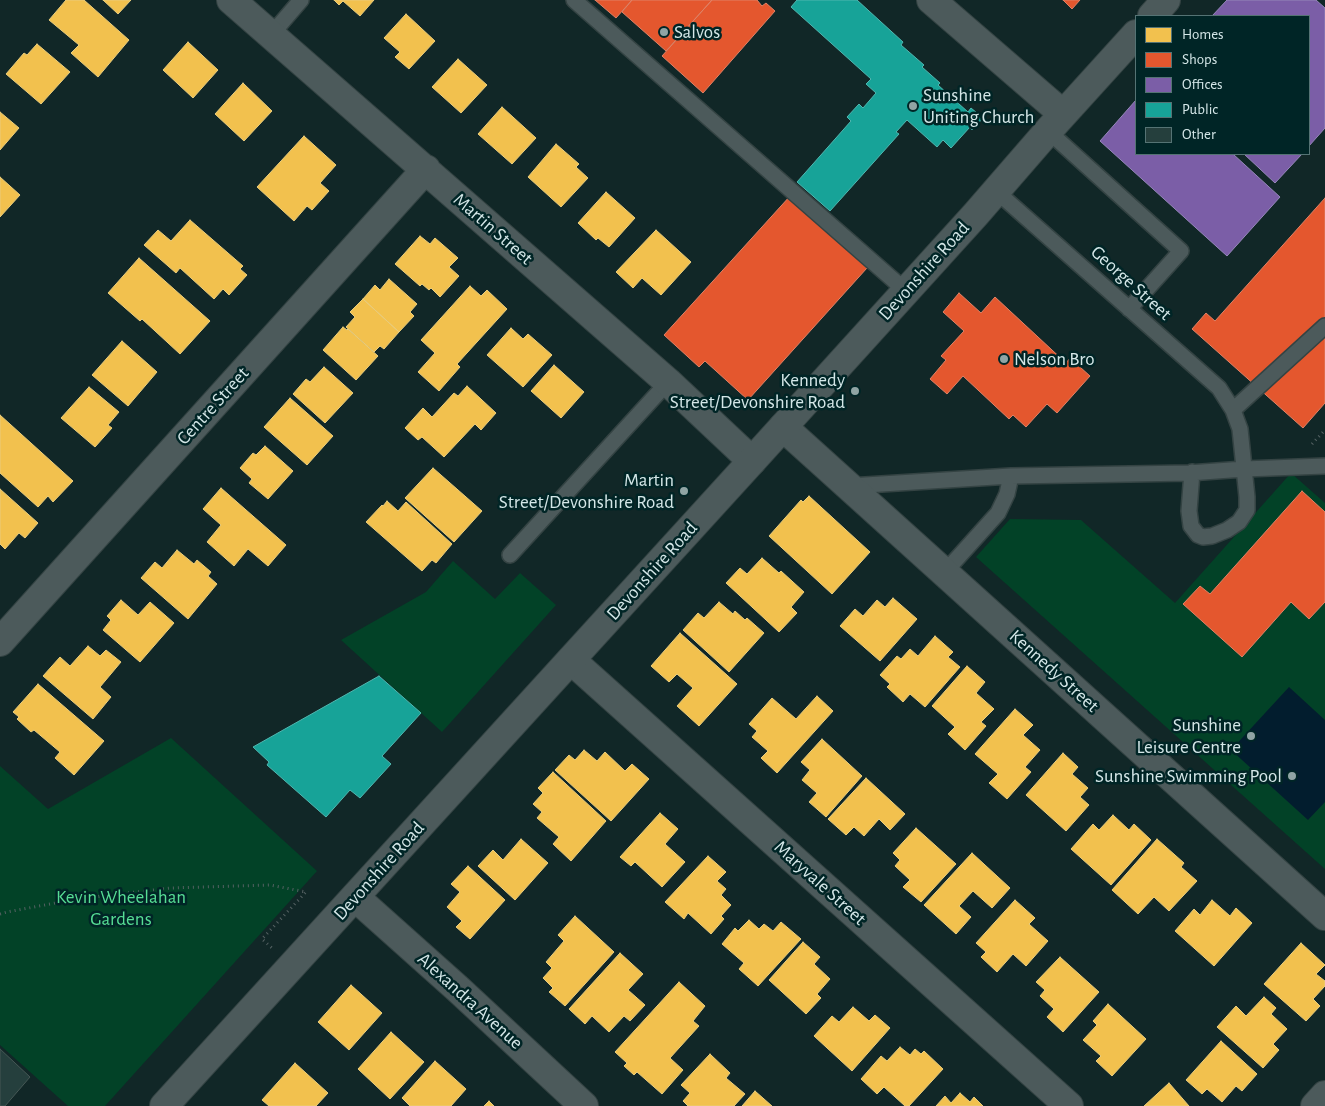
<!DOCTYPE html>
<html>
<head>
<meta charset="utf-8">
<style>
  body { margin:0 }
  #map { position:relative; width:1325px; height:1106px; overflow:hidden; background:#112727; font-family:"Alegreya Sans",sans-serif }
  canvas { display:block }
  .legend { position:absolute; left:1135px; top:15px; width:175px; height:140px; box-sizing:border-box; background:#002526; border:1px solid #557374; margin:0; padding:6px 9px; list-style:none; font-size:15px; color:#d4e7e8 }
  .legend li { display:flex; align-items:center; gap:10px; height:25px }
  .legend b { width:25px; border:1px solid #557374 }
</style>
</head>
<body>
<div id="map">
<canvas width="1325" height="1106"></canvas>
<ul class="legend">
<li><b style="height:14px;background:#f2c14e"></b>Homes</li>
<li><b style="height:14px;background:#e4572e"></b>Shops</li>
<li><b style="height:14px;background:#7b5ea7"></b>Offices</li>
<li><b style="height:14px;background:#17a398"></b>Public</li>
<li><b style="height:14px;background:#253f3d"></b>Other</li>
</ul>
</div>
<script>
const context = document.querySelector('canvas').getContext('2d');
context.lineJoin = 'round';
function fillPath(path, color) {
  context.fillStyle = color;
  context.fill(path, 'evenodd');
}
function poly(rows) {
  const path = new Path2D();
  for (const r of rows) {
    path.moveTo(r[0], r[1]);
    for (let i = 2; i < r.length; i += 2) path.lineTo(r[i], r[i + 1]);
  }
  return path;
}
function strokePath(path, color, width, dash) {
  context.strokeStyle = color;
  context.lineWidth = width;
  context.lineCap = dash ? 'butt' : 'round';
  context.setLineDash(dash || []);
  context.stroke(path);
}
function drawText(font, color, halo, rows, align = 'center') {
  context.font = font + ' "Alegreya Sans",sans-serif';
  context.lineWidth = 5;
  context.setLineDash([]);
  context.textBaseline = 'middle';
  context.strokeStyle = halo;
  context.fillStyle = color;
  for (const [text, x, y, turn = 0] of rows) {
    context.save();
    context.translate(x, y);
    context.rotate((+turn || 0) * Math.PI / 180);
    context.textAlign = isNaN(turn) ? turn : align;
    if (halo) context.strokeText(text, 0, 0);
    context.fillText(text, 0, 0);
    context.restore();
  }
}
fillPath(poly([
  [1291,473,1325,503,1325,869,976,557,1010,519,1081,520,1175,603],
  [453,561,495,599,520,573,556,605,442,732,341,640,426,592],
  [171,738,317,871,105,1106,68,1106,0,1045,0,766,48,809]
]), '#024227');
fillPath(poly([
  [1289,687,1325,720,1325,802,1308,820,1231,750]
]), '#021d2e');
const homes = poly([
  [66,0,84,0,129,40,98,77,71,53,79,45,49,20,66,0],
  [103,0,131,0,118,14,103,0],
  [334,0,374,0,360,16,343,1,339,5,334,0],
  [406,14,435,41,409,69,395,57,400,52,384,38,406,14],
  [188,42,218,70,193,98,163,70,188,42],
  [37,44,70,72,41,104,6,74,24,53,27,55,37,44],
  [458,59,487,85,461,113,432,87,458,59],
  [243,83,272,111,244,141,215,114,243,83],
  [502,107,536,138,512,164,478,134,502,107],
  [0,112,19,128,0,150,0,112],
  [304,136,336,165,320,183,329,191,312,210,307,206,294,221,257,187,304,136],
  [556,144,579,164,576,167,588,178,561,207,528,177,556,144],
  [0,177,20,195,0,217,0,177],
  [606,192,635,218,609,247,598,238,596,240,578,223,606,192],
  [190,220,243,266,240,269,247,275,229,295,223,289,214,299,180,268,176,273,144,245,158,230,171,241,190,220],
  [656,230,691,262,661,295,642,278,633,288,616,272,656,230],
  [420,236,430,244,435,238,458,258,449,267,459,276,440,297,431,288,429,290,422,284,420,286,395,264,420,236],
  [139,258,210,321,180,354,142,319,140,321,108,293,139,258],
  [389,279,417,304,410,312,414,316,399,332,363,299,375,285,380,290,389,279],
  [470,286,481,296,487,290,507,309,457,364,460,367,439,391,418,372,435,353,421,340,470,286],
  [363,299,399,332,384,349,380,346,374,352,346,327,355,317,350,312,363,299],
  [343,327,347,330,348,329,378,356,356,380,323,350,343,327],
  [511,328,523,339,528,334,552,355,523,387,487,355,511,328],
  [122,341,157,372,128,406,92,375,122,341],
  [554,365,584,392,561,418,531,391,554,365],
  [324,367,353,393,325,423,293,394,306,379,310,382,324,367],
  [467,386,496,413,481,430,475,424,444,457,422,437,418,440,405,428,423,408,432,417,454,393,458,396,467,386],
  [89,387,119,412,108,425,112,428,95,447,61,418,89,387],
  [290,398,333,436,307,465,264,427,290,398],
  [0,415,73,481,53,502,48,496,38,507,0,473,0,415],
  [265,446,293,471,268,499,249,483,252,479,240,468,253,453,256,455,265,446],
  [433,468,482,511,454,542,405,498,433,468],
  [221,488,286,545,268,566,248,549,234,566,207,542,221,525,203,509,221,488],
  [0,489,38,523,25,538,19,533,5,549,0,544,0,489],
  [809,496,870,552,832,594,769,536,801,500,803,502,809,496],
  [387,501,398,511,406,502,452,544,436,563,432,560,422,571,366,522,382,505,383,506,387,501],
  [177,550,194,564,197,560,211,572,208,576,217,584,188,619,141,578,155,562,162,568,177,550],
  [762,558,779,573,781,571,804,592,791,607,797,613,779,632,726,583,740,568,747,574,762,558],
  [893,598,917,619,880,661,840,626,855,609,863,616,877,600,885,607,893,598],
  [121,600,138,615,150,602,174,623,140,662,103,630,111,620,107,616,121,600],
  [719,602,733,614,735,611,745,620,747,618,764,633,729,672,683,630,698,613,704,618,719,602],
  [680,633,737,684,699,726,677,706,693,688,677,674,669,682,651,666,680,633],
  [935,636,953,652,948,657,960,667,925,707,910,694,903,702,887,687,890,684,880,675,897,656,901,659,910,649,918,656,935,636],
  [88,646,100,656,106,650,121,662,100,687,111,697,93,719,43,676,60,657,70,666,88,646],
  [967,666,985,682,976,693,994,709,981,722,986,726,965,750,948,734,955,727,932,706,967,666],
  [38,684,104,741,74,775,55,758,60,752,34,730,31,732,17,719,19,717,13,712,38,684],
  [817,696,833,711,777,773,761,758,768,751,752,737,757,731,749,724,772,698,796,719,817,696],
  [1015,709,1033,725,1023,735,1040,750,1025,767,1031,772,1007,799,989,783,998,774,975,754,1015,709],
  [822,739,862,776,826,817,809,802,817,793,802,780,810,770,801,762,822,739],
  [584,750,597,761,605,752,625,771,632,764,649,779,611,821,555,770,569,755,575,760,584,750],
  [1063,753,1078,767,1072,774,1088,788,1080,797,1089,805,1066,831,1026,795,1063,753],
  [553,772,606,821,571,861,553,844,559,837,537,818,542,812,533,804,543,793,538,788,553,772],
  [866,778,905,814,890,830,879,819,864,836,854,827,846,835,828,819,866,778],
  [660,813,678,829,665,844,685,862,662,887,635,862,631,866,620,857,660,813],
  [1113,815,1129,830,1134,824,1151,840,1111,885,1071,849,1093,824,1099,830,1113,815],
  [916,828,956,864,921,902,903,887,910,880,895,866,900,860,893,853,916,828],
  [521,839,548,863,515,900,478,866,493,850,503,860,521,839],
  [1157,839,1184,863,1181,867,1197,881,1169,911,1154,897,1138,914,1112,890,1157,839],
  [972,853,1010,888,992,908,973,891,959,906,971,917,956,934,924,905,972,853],
  [708,856,726,872,717,881,726,889,721,895,731,905,721,916,724,919,711,934,688,913,684,919,665,902,708,856],
  [468,866,505,900,470,939,456,927,462,921,447,907,460,892,451,884,468,866],
  [1015,900,1035,918,1029,924,1048,941,1026,966,1013,954,997,972,981,957,986,952,976,943,1015,900],
  [1212,900,1230,916,1236,908,1252,923,1214,966,1175,931,1194,909,1200,915,1212,900],
  [575,916,614,952,565,1006,549,992,553,988,543,978,552,968,546,962,564,941,558,935,575,916],
  [749,920,759,929,764,924,773,931,781,922,801,939,758,986,739,969,744,963,722,944,735,928,738,931,749,920],
  [803,942,820,957,814,964,830,979,817,994,821,998,806,1014,769,980,803,942],
  [1301,943,1325,965,1316,974,1325,981,1325,986,1313,999,1320,1006,1306,1021,1264,984,1301,943],
  [620,953,643,974,628,990,645,1005,630,1021,624,1016,609,1032,592,1016,585,1024,569,1009,620,953],
  [1060,957,1099,992,1063,1032,1047,1017,1054,1009,1040,996,1045,990,1036,982,1060,957],
  [679,982,705,1006,693,1021,699,1026,670,1058,683,1070,662,1094,637,1072,634,1075,624,1066,627,1063,615,1052,679,982],
  [351,985,382,1013,349,1050,318,1022,351,985],
  [1264,997,1276,1008,1271,1014,1287,1029,1273,1044,1279,1050,1263,1068,1217,1027,1236,1006,1246,1016,1264,997],
  [1108,1004,1146,1039,1112,1076,1096,1061,1101,1056,1083,1040,1097,1025,1093,1021,1108,1004],
  [853,1007,869,1021,875,1015,890,1028,852,1071,814,1036,832,1016,839,1022,853,1007],
  [391,1032,424,1062,390,1099,358,1069,391,1032],
  [1221,1041,1257,1074,1242,1091,1236,1086,1222,1102,1207,1089,1202,1094,1186,1080,1221,1041],
  [900,1047,910,1055,915,1049,921,1054,924,1051,943,1069,909,1106,905,1106,884,1087,877,1094,861,1079,881,1056,887,1061,900,1047],
  [710,1054,730,1073,726,1078,745,1094,734,1106,688,1106,683,1101,690,1093,681,1085,710,1054],
  [435,1061,466,1089,451,1106,410,1106,402,1098,435,1061],
  [295,1063,328,1093,316,1106,269,1106,262,1100,295,1063],
  [1169,1083,1189,1106,1144,1106,1169,1083],
  [755,1091,772,1106,742,1106,755,1091],
  [960,1093,970,1102,974,1097,983,1106,936,1106,945,1096,951,1103,960,1093],
  [489,1101,494,1106,484,1106,489,1101]
]);
fillPath(homes, '#f2c14e');
strokePath(homes, '#e9cc7c', 1);
const shops = poly([
  [595,0,632,0,616,18,595,0],
  [632,0,712,0,666,51,622,12,632,0],
  [712,0,757,0,762,6,766,3,775,11,703,93,662,56,712,0],
  [1063,0,1080,0,1072,9,1063,0],
  [791,195,812,218,867,268,748,400,705,361,699,367,664,335,791,195],
  [1325,198,1325,403,1303,428,1192,329,1206,313,1215,321,1325,198],
  [959,293,981,313,995,297,1066,363,1070,358,1090,376,1057,413,1047,404,1026,427,1013,415,1009,419,963,376,947,394,930,379,946,360,941,356,964,331,943,312,959,293],
  [1302,491,1325,512,1325,602,1309,619,1291,602,1242,657,1183,604,1200,586,1210,594,1302,491]
]);
fillPath(shops, '#e4572e');
strokePath(shops, '#df8266', 1);
const offices = poly([
  [1227,0,1316,0,1325,8,1325,128,1309,146,1309,16,1212,16,1227,0],
  [1136,100,1136,154,1233,154,1280,197,1227,256,1100,141,1136,100],
  [1244,154,1302,154,1275,183,1244,154]
]);
fillPath(offices, '#7b5ea7');
strokePath(offices, '#9687ba', 1);
const public = poly([
  [797,0,857,0,903,42,901,45,924,65,922,67,940,83,938,85,968,112,971,108,983,118,972,130,970,127,951,148,943,140,937,147,907,120,896,132,899,134,830,211,797,182,851,121,847,117,859,104,863,108,876,93,866,84,871,79,791,7,797,0],
  [379,676,421,713,382,756,391,764,360,798,350,790,326,817,267,765,269,762,253,747,379,676]
]);
fillPath(public, '#17a398');
strokePath(public, '#50b7b0', 1);
const building = poly([
  [0,1049,30,1077,5,1106,0,1106,0,1049]
]);
fillPath(building, '#253f3d');
strokePath(building, '#465755', 1);
const service = poly([
  [574,0,906,291],
  [271,35,301,0],
  [1048,131,1181,251,1129,309],
  [996,191,1219,388,1233,410,1240,429,1247,497,1247,510,1239,522,1227,530,1212,536,1203,537,1198,535,1191,526,1189,511,1192,472],
  [1233,410,1325,326],
  [849,486,1011,476,1189,473,1244,469,1325,466],
  [510,555,668,382],
  [944,573,998,513,1007,494,1011,476]
]);
const minor = poly([
  [231,0,668,382,752,461],
  [783,427,1325,916],
  [0,642,426,169],
  [571,660,1069,1106],
  [355,897,458,989,584,1106],
  [1315,1106,1325,1095]
]);
const tertiary = poly([
  [931,0,1063,114],
  [1152,16,1166,0],
  [164,1106,752,461,976,214,1048,131,1136,34]
]);
strokePath(service, '#344343', 18);
strokePath(minor, '#344343', 30);
strokePath(tertiary, '#344343', 30);
strokePath(poly([
  [1312,444,1325,430],
  [0,914,7,912,77,899,170,888,270,885,306,892,262,939,272,948]
]), '#556263', 3, [1, 4]);
strokePath(service, '#4c5a5b', 15);
strokePath(minor, '#4c5a5b', 28);
strokePath(tertiary, '#4c5a5b', 28);
for (const [x, y, r, color] of [
  [664,32,5,"#90a4a4"],
  [913,106,5,"#90a4a4"],
  [1004,359,5,"#90a4a4"],
  [855,391,5,"#90a4a4"],
  [684,491,5,"#90a4a4"],
  [1251,736,5,"#90a4a4"],
  [1292,776,5,"#90a4a4"]
]) {
  const dot = new Path2D();
  dot.arc(x, y, r, 0, 2 * Math.PI);
  context.fillStyle = color;
  context.fill(dot);
  strokePath(dot, '#002526', 2);
}
drawText('19px', '#d4e7e8', '#002526', [
  ["Salvos",674,32,"left"],
  ["Sunshine",923,95,"left"],
  ["Uniting Church",923,117,"left"],
  ["Nelson Bro",1014,359,"left"],
  ["Kennedy",845,380],
  ["Street/Devonshire Road",845,402],
  ["Martin",674,480],
  ["Street/Devonshire Road",674,502],
  ["Sunshine",1241,725],
  ["Leisure Centre",1241,747],
  ["Sunshine Swimming Pool",1282,776]
], 'right');
drawText('19px', '#d4e7e8', '#002526', [
  ["Martin Street",493,229,41],
  ["Devonshire Road",924,271,-48],
  ["George Street",1131,283,42],
  ["Centre Street",213,406,-48],
  ["Devonshire Road",652,571,-48],
  ["Kennedy Street",1054,671,42],
  ["Devonshire Road",379,871,-48],
  ["Maryvale Street",820,883,42],
  ["Alexandra Avenue",470,1001,42]
]);
drawText('19px', '#56de95', '#002526', [
  ["Kevin Wheelahan",121,897],
  ["Gardens",121,919]
]);
</script>
</body>
</html>
